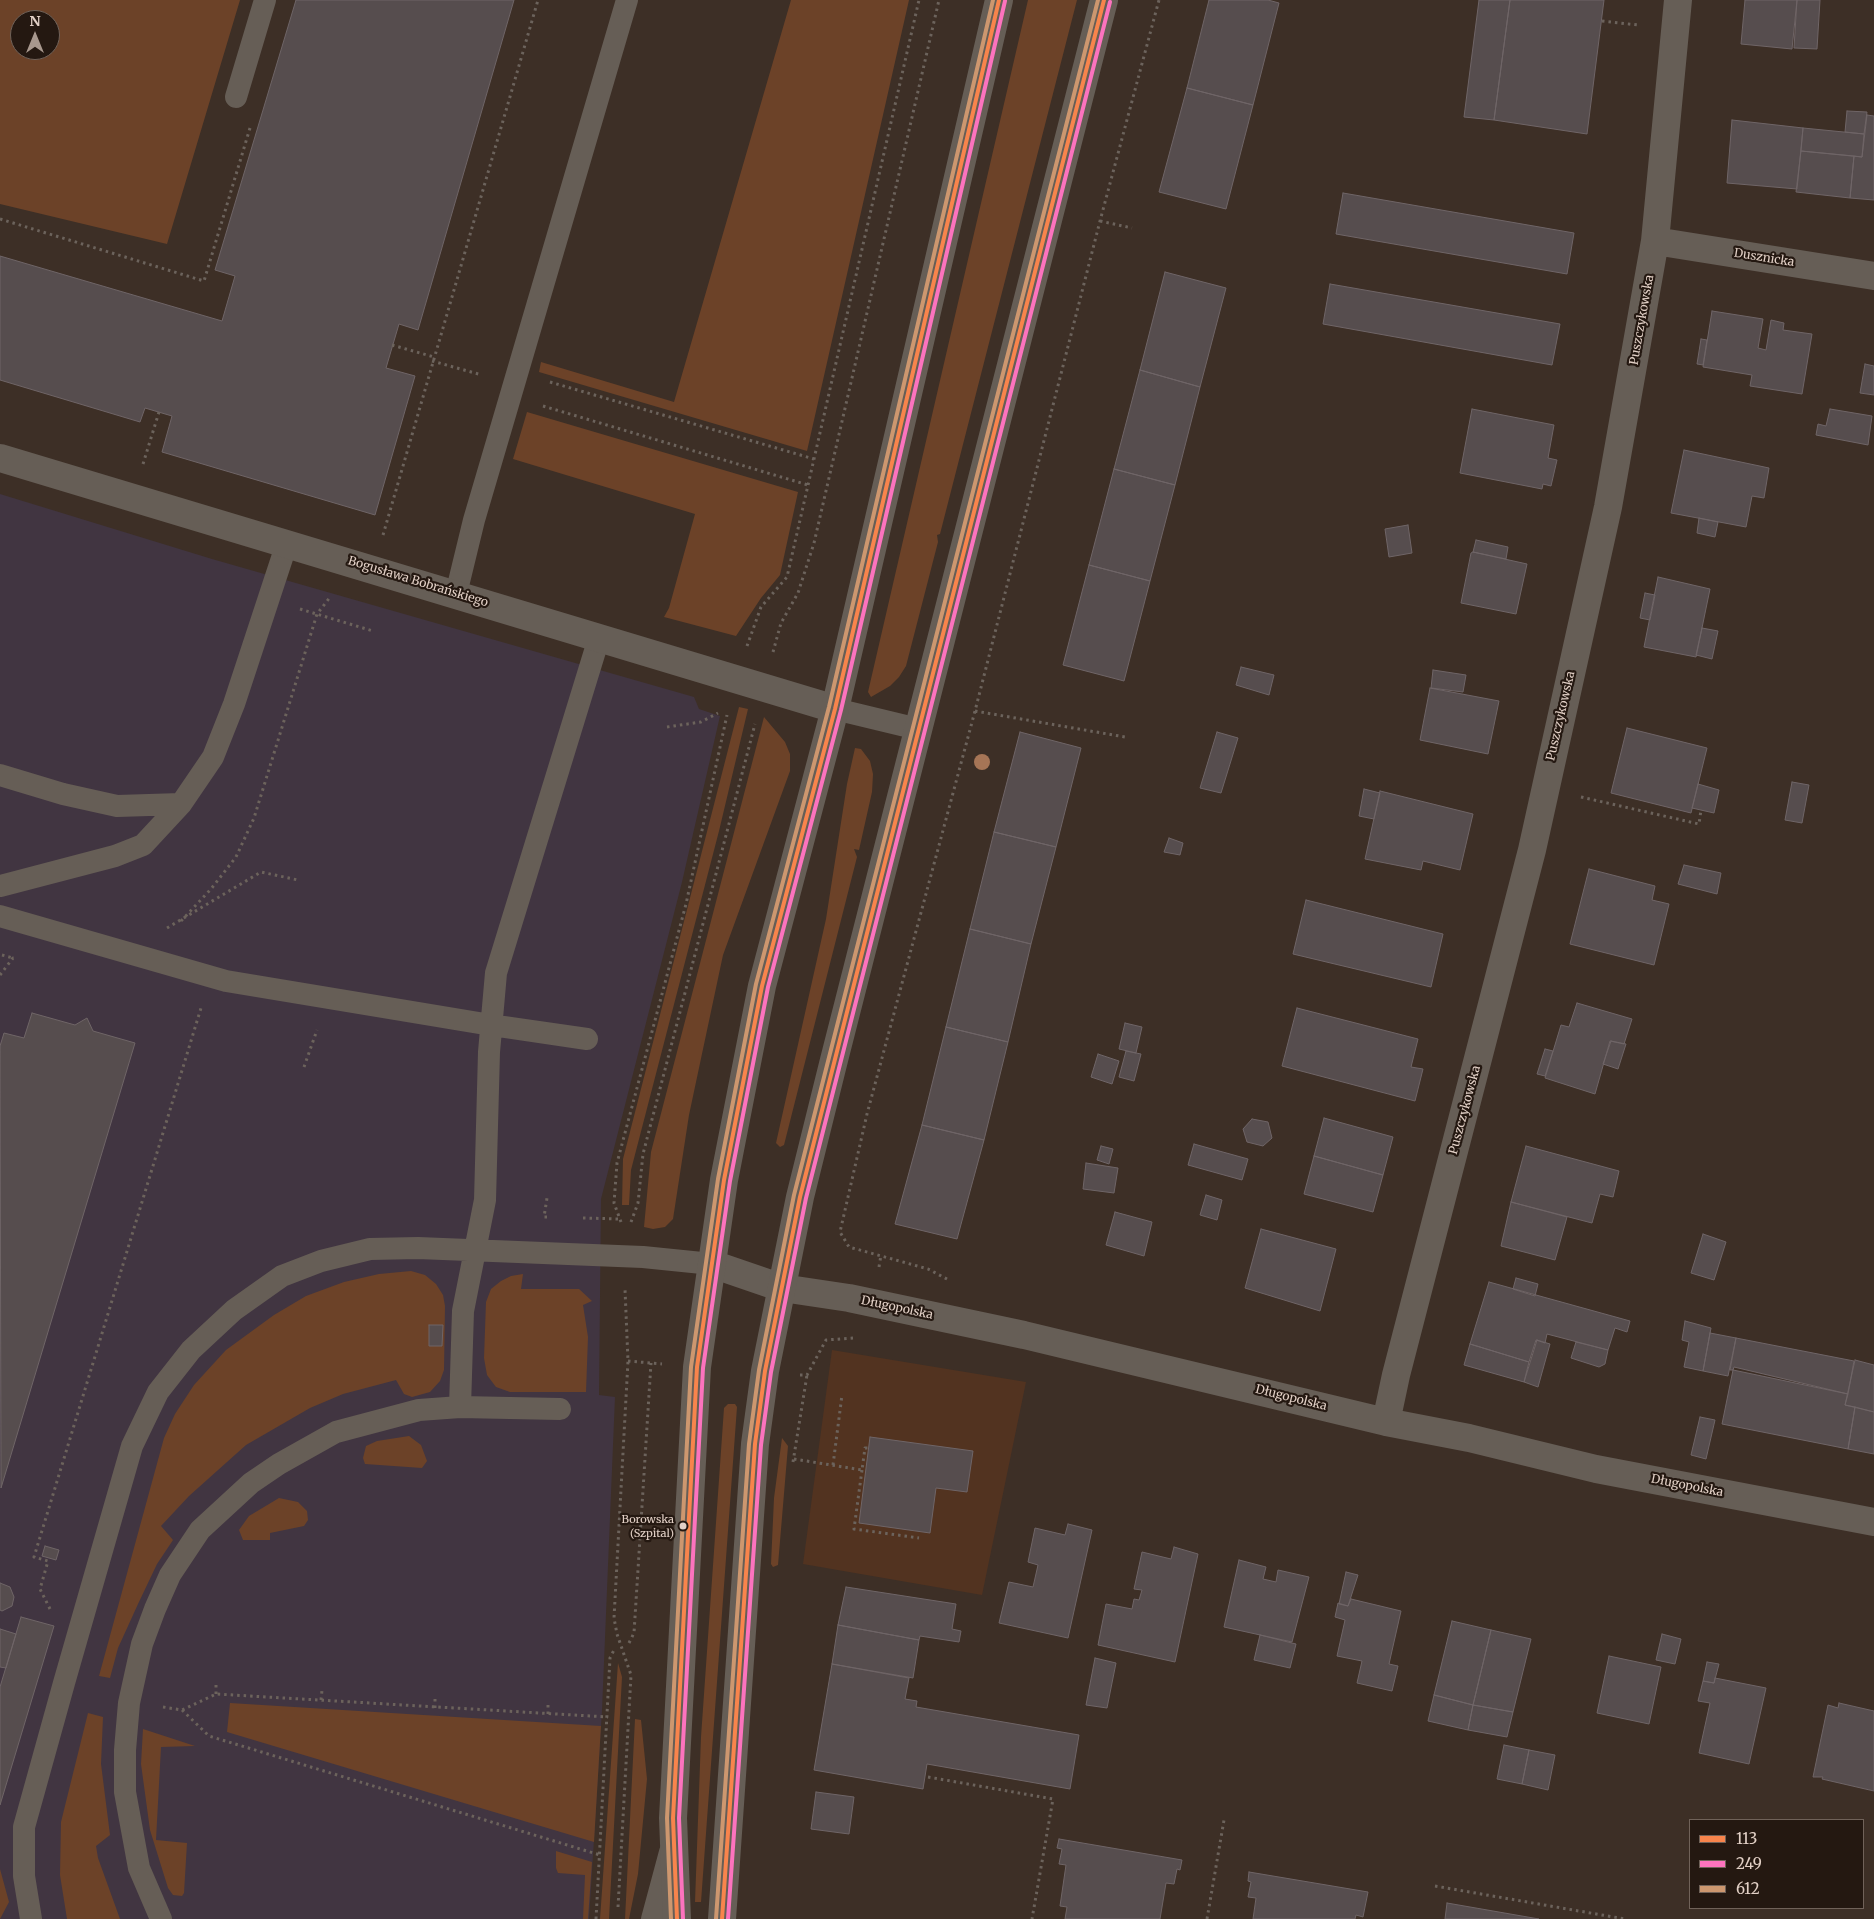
<!DOCTYPE html>
<html>
<head>
<meta charset="utf-8">
<style>
  body { margin:0 }
  #map { position:relative; width:1874px; height:1919px; overflow:hidden; background:#3d2f26; font-family:Merriweather,serif }
  canvas { display:block }
  .legend { position:absolute; left:1689px; top:1819px; width:175px; height:90px; box-sizing:border-box; background:#241811; border:1px solid #706259; margin:0; padding:6px 9px; list-style:none; font-size:15px; color:#e2d0c6 }
  .legend li { display:flex; align-items:center; gap:10px; height:25px }
  .legend b { width:25px; border:1px solid #706259 }
  .north { position:absolute; left:10px; top:10px; width:50px; height:50px; box-sizing:border-box; background:#241811; border:1px solid #706259; border-radius:50%; rotate:0deg; font-size:14px; font-weight:700; line-height:20px; text-align:center; color:#e2d0c6 }
  .north::after { content:''; display:block; margin:auto; width:18px; height:22px; background:#a8988e; clip-path:polygon(50% 0,100% 100%,50% 72%,0 100%) }
</style>
</head>
<body>
<div id="map">
<canvas width="1874" height="1919"></canvas>
<ul class="legend">
<li><b style="height:6px;background:#f8844c"></b>113</li>
<li><b style="height:6px;background:#fc73be"></b>249</li>
<li><b style="height:6px;background:#cd976f"></b>612</li>
</ul>
<div class="north">N</div>
</div>
<script>
const context = document.querySelector('canvas').getContext('2d');
context.lineJoin = 'round';
function fillPath(path, color) {
  context.fillStyle = color;
  context.fill(path, 'evenodd');
}
function poly(rows) {
  const path = new Path2D();
  for (const r of rows) {
    path.moveTo(r[0], r[1]);
    for (let i = 2; i < r.length; i += 2) path.lineTo(r[i], r[i + 1]);
  }
  return path;
}
function strokePath(path, color, width, dash) {
  context.strokeStyle = color;
  context.lineWidth = width;
  context.lineCap = dash ? 'butt' : 'round';
  context.setLineDash(dash || []);
  context.stroke(path);
}
function drawText(font, color, halo, rows, align = 'center') {
  context.font = font + ' Merriweather,serif';
  context.lineWidth = 4.5;
  context.setLineDash([]);
  context.textBaseline = 'middle';
  context.strokeStyle = halo;
  context.fillStyle = color;
  for (const [text, x, y, turn = 0] of rows) {
    context.save();
    context.translate(x, y);
    context.rotate((+turn || 0) * Math.PI / 180);
    context.textAlign = isNaN(turn) ? turn : align;
    if (halo) context.strokeText(text, 0, 0);
    context.fillText(text, 0, 0);
    context.restore();
  }
}
fillPath(poly([
  [832,1350,1026,1382,982,1595,803,1564]
]), '#523320');
fillPath(poly([
  [0,494,212,559,694,697,699,709,720,716,682,882,601,1199,599,1395,615,1397,602,1710,589,1919,0,1919]
]), '#413541');
fillPath(poly([
  [0,0,240,0,167,244,0,204],
  [20,20,50,20,50,50,20,50],
  [791,0,909,0,807,451,539,372,541,362,674,402],
  [1028,0,1077,0,940,534,937,535,938,542,906,666,899,677,890,686,871,697,868,692],
  [527,412,798,492,780,575,761,598,736,636,664,617,669,608,695,514,513,459],
  [739,707,748,709,719,831,631,1170,629,1205,622,1205,623,1159],
  [764,717,785,742,790,754,790,771,723,955,689,1115,673,1219,665,1227,653,1229,644,1227,651,1152],
  [855,748,861,749,870,761,873,774,872,792,859,850,854,849,857,857,784,1145,780,1147,776,1143,826,919,847,784],
  [411,1271,425,1275,436,1284,443,1295,445,1306,444,1370,440,1381,430,1392,412,1397,404,1394,396,1380,343,1394,310,1408,246,1445,189,1496,161,1526,173,1540,157,1564,138,1604,118,1648,110,1678,99,1676,164,1438,175,1414,194,1385,226,1350,274,1315,306,1296,344,1282,379,1274],
  [523,1274,521,1289,579,1289,592,1301,583,1305,588,1337,586,1392,510,1392,496,1387,487,1375,484,1358,486,1302,491,1289,501,1281,511,1276],
  [728,1404,735,1404,737,1407,701,1902,695,1902,701,1737,724,1408],
  [409,1436,421,1445,427,1461,422,1468,365,1464,363,1458,366,1446,377,1441],
  [782,1438,788,1446,778,1565,773,1567,771,1564,774,1498],
  [279,1498,298,1502,307,1511,308,1520,304,1526,270,1533,270,1540,243,1540,239,1530,249,1516],
  [618,1663,622,1677,609,1919,600,1919],
  [230,1703,601,1726,594,1842,227,1732],
  [88,1713,103,1717,101,1764,110,1835,96,1846,98,1858,120,1919,67,1919,60,1875,61,1822],
  [635,1719,641,1720,647,1779,638,1874,629,1919,625,1919],
  [143,1729,195,1746,161,1747,156,1840,187,1843,184,1893,182,1896,173,1895,168,1888,150,1830,141,1764],
  [556,1851,592,1862,588,1919,583,1919,585,1875,558,1873,556,1868],
  [0,1869,9,1902,0,1919]
]), '#6c4228');
const building = poly([
  [296,0,514,0,418,330,399,324,386,368,415,376,375,515,162,452,172,416,145,408,140,422,0,380,0,256,222,321,235,276,215,270,296,0],
  [1209,0,1268,0,1279,3,1253,105,1187,88,1209,0],
  [1479,0,1510,0,1494,120,1464,117,1479,0],
  [1510,0,1604,0,1587,134,1494,120,1510,0],
  [1745,0,1797,0,1792,49,1741,44,1745,0],
  [1797,0,1820,0,1817,49,1794,48,1797,0],
  [1187,88,1253,105,1226,209,1159,192,1187,88],
  [1847,111,1867,112,1864,134,1845,132,1847,111],
  [1867,115,1874,116,1874,200,1850,198,1854,156,1862,157,1867,115],
  [1732,120,1803,128,1797,189,1727,183,1732,120],
  [1803,128,1864,134,1862,157,1801,151,1803,128],
  [1801,151,1854,156,1850,198,1796,192,1801,151],
  [1343,193,1574,233,1567,274,1336,234,1343,193],
  [1165,272,1226,288,1200,387,1140,370,1165,272],
  [1330,284,1560,324,1552,365,1323,324,1330,284],
  [1712,311,1763,319,1758,348,1766,350,1771,320,1784,323,1783,330,1812,334,1802,394,1750,386,1752,375,1703,367,1712,311],
  [1701,339,1707,340,1703,365,1697,364,1701,339],
  [1865,364,1874,366,1874,395,1860,393,1865,364],
  [1140,370,1200,387,1175,485,1114,469,1140,370],
  [1472,409,1554,425,1548,458,1557,460,1551,486,1543,484,1542,489,1460,473,1472,409],
  [1830,409,1872,416,1868,445,1816,435,1818,424,1826,426,1830,409],
  [1684,450,1769,468,1764,498,1752,496,1746,527,1671,513,1684,450],
  [1114,469,1175,485,1150,581,1089,565,1114,469],
  [1699,518,1718,522,1715,537,1697,533,1699,518],
  [1408,525,1412,553,1389,557,1385,529,1408,525],
  [1476,540,1508,547,1506,559,1473,552,1476,540],
  [1473,552,1527,564,1516,614,1461,603,1471,553,1473,552],
  [1089,565,1150,581,1124,681,1063,665,1089,565],
  [1658,577,1710,589,1696,657,1644,647,1658,577],
  [1645,593,1655,595,1650,620,1640,618,1645,593],
  [1702,628,1718,631,1712,659,1696,655,1702,628],
  [1241,667,1274,675,1269,695,1236,685,1241,667],
  [1433,670,1466,675,1463,692,1431,688,1433,670],
  [1430,688,1499,701,1488,754,1420,740,1430,688],
  [1627,728,1707,748,1691,813,1611,793,1627,728],
  [1020,732,1081,748,1056,847,994,832,1020,732],
  [1217,732,1238,738,1221,793,1200,788,1217,732],
  [1792,782,1809,785,1802,823,1785,820,1792,782],
  [1698,784,1719,790,1714,813,1692,808,1698,784],
  [1364,789,1380,793,1374,819,1359,816,1364,789],
  [1380,791,1473,814,1460,870,1423,861,1421,870,1365,859,1380,791],
  [994,832,1056,847,1031,944,970,929,994,832],
  [1169,838,1183,843,1180,855,1164,852,1169,838],
  [1684,865,1721,873,1717,894,1678,884,1684,865],
  [1589,869,1655,886,1652,900,1669,904,1654,965,1570,944,1589,869],
  [1306,900,1443,934,1431,987,1293,954,1306,900],
  [970,929,1031,944,1008,1042,946,1027,970,929],
  [1577,1003,1632,1019,1624,1044,1610,1041,1595,1094,1545,1078,1561,1025,1569,1027,1577,1003],
  [1297,1008,1418,1039,1411,1067,1423,1069,1415,1101,1282,1066,1297,1008],
  [32,1013,75,1025,87,1018,93,1031,135,1043,1,1488,0,1046,4,1033,24,1038,32,1013],
  [1125,1023,1142,1027,1136,1053,1119,1049,1125,1023],
  [946,1027,1008,1042,984,1140,922,1125,946,1027],
  [1611,1041,1626,1044,1618,1069,1603,1064,1611,1041],
  [1545,1049,1553,1051,1545,1076,1537,1074,1545,1049],
  [1126,1051,1141,1054,1134,1081,1119,1077,1126,1051],
  [1098,1054,1119,1061,1112,1084,1091,1077,1098,1054],
  [1324,1118,1393,1137,1383,1175,1314,1156,1324,1118],
  [1252,1119,1268,1122,1272,1138,1263,1146,1247,1142,1243,1129,1252,1119],
  [922,1125,984,1140,957,1239,895,1224,922,1125],
  [1194,1144,1248,1159,1242,1180,1188,1165,1194,1144],
  [1101,1146,1113,1149,1109,1164,1097,1160,1101,1146],
  [1526,1146,1619,1171,1613,1197,1600,1194,1592,1223,1511,1202,1526,1146],
  [1314,1156,1383,1175,1373,1212,1304,1194,1314,1156],
  [1086,1163,1118,1168,1114,1193,1083,1189,1086,1163],
  [1206,1195,1222,1200,1217,1220,1200,1215,1206,1195],
  [1511,1202,1567,1217,1555,1260,1501,1246,1511,1202],
  [1115,1212,1152,1222,1144,1256,1106,1245,1115,1212],
  [1261,1229,1336,1249,1320,1311,1245,1288,1261,1229],
  [1703,1234,1726,1242,1714,1280,1691,1273,1703,1234],
  [1516,1278,1538,1284,1535,1296,1513,1289,1516,1278],
  [1489,1282,1630,1321,1627,1332,1615,1328,1608,1350,1547,1334,1545,1343,1536,1340,1529,1362,1470,1344,1489,1282],
  [1685,1321,1711,1328,1703,1371,1684,1367,1689,1342,1682,1340,1685,1321],
  [429,1325,443,1325,442,1346,429,1346,429,1325],
  [1710,1333,1736,1338,1728,1376,1703,1371,1710,1333],
  [1736,1338,1854,1361,1848,1394,1734,1367,1733,1370,1730,1370,1736,1338],
  [1537,1340,1550,1344,1538,1387,1524,1382,1537,1340],
  [1576,1342,1608,1350,1605,1364,1599,1367,1571,1358,1576,1342],
  [1470,1344,1529,1362,1524,1382,1464,1365,1470,1344],
  [1855,1360,1874,1365,1874,1412,1845,1405,1855,1360],
  [1733,1370,1848,1394,1845,1405,1855,1407,1848,1449,1722,1424,1733,1370],
  [1855,1407,1874,1412,1874,1454,1848,1449,1855,1407],
  [1700,1417,1715,1420,1706,1459,1691,1455,1700,1417],
  [870,1437,973,1451,967,1492,936,1488,930,1533,859,1523,870,1437],
  [1068,1524,1092,1530,1068,1638,999,1623,1009,1582,1033,1587,1038,1565,1028,1562,1035,1528,1065,1535,1068,1524],
  [45,1546,59,1550,56,1560,42,1556,45,1546],
  [1174,1547,1198,1554,1175,1662,1098,1645,1106,1604,1132,1609,1134,1599,1139,1600,1142,1590,1134,1589,1142,1552,1171,1559,1174,1547],
  [1239,1560,1266,1567,1263,1579,1276,1582,1278,1570,1309,1577,1292,1642,1224,1627,1239,1560],
  [1346,1572,1358,1575,1348,1606,1339,1604,1346,1572],
  [0,1583,10,1587,14,1597,12,1606,2,1611,0,1610,0,1583],
  [846,1587,956,1604,952,1629,961,1631,959,1642,920,1636,919,1640,838,1625,846,1587],
  [1351,1599,1401,1611,1389,1664,1398,1666,1392,1691,1357,1683,1362,1661,1337,1656,1345,1620,1335,1617,1338,1603,1348,1606,1351,1599],
  [21,1617,54,1626,0,1805,0,1687,21,1617],
  [1452,1621,1491,1630,1473,1705,1434,1695,1452,1621],
  [838,1625,919,1640,913,1678,832,1664,838,1625],
  [0,1629,16,1634,6,1668,0,1667,0,1629],
  [1491,1630,1531,1639,1513,1712,1473,1705,1491,1630],
  [1662,1634,1681,1639,1675,1664,1656,1660,1662,1634],
  [1260,1635,1296,1644,1290,1668,1254,1660,1260,1635],
  [1609,1656,1661,1667,1649,1724,1597,1713,1609,1656],
  [1095,1658,1116,1663,1107,1708,1086,1705,1095,1658],
  [1707,1662,1719,1664,1714,1683,1703,1681,1707,1662],
  [832,1664,909,1678,905,1699,917,1701,916,1707,1079,1735,1070,1789,927,1764,923,1789,814,1770,832,1664],
  [1715,1678,1766,1688,1749,1764,1699,1753,1710,1703,1698,1701,1703,1681,1714,1683,1715,1678],
  [1434,1695,1473,1705,1468,1730,1428,1721,1434,1695],
  [1839,1703,1874,1711,1874,1791,1822,1779,1823,1777,1813,1777,1828,1705,1838,1708,1839,1703],
  [1473,1705,1513,1712,1507,1737,1468,1730,1473,1705],
  [1504,1745,1529,1750,1522,1784,1497,1779,1504,1745],
  [1529,1750,1555,1755,1548,1790,1522,1784,1529,1750],
  [816,1792,854,1797,849,1834,811,1829,816,1792],
  [1059,1839,1182,1860,1180,1870,1177,1869,1174,1884,1166,1883,1160,1919,1065,1919,1067,1907,1060,1906,1066,1865,1059,1864,1062,1849,1057,1848,1059,1839],
  [1249,1872,1368,1892,1363,1917,1356,1915,1355,1919,1253,1919,1256,1898,1248,1897,1251,1882,1248,1881,1249,1872],
  [1447,1903,1539,1919,1445,1919,1447,1903]
]);
fillPath(building, '#564d4e');
strokePath(building, '#6f6567', 1);
strokePath(poly([
  [1602,21,1638,25],
  [0,219,204,281,250,128],
  [1100,221,1132,228],
  [392,345,434,357],
  [432,361,482,375],
  [550,382,814,459],
  [543,406,808,485],
  [143,464,159,412],
  [383,535,538,0],
  [300,609,373,631],
  [747,646,761,607,787,577,919,0],
  [773,652,781,623,798,593,814,543,939,0],
  [975,711,1125,737],
  [667,727,701,722,718,713],
  [1581,797,1699,824,1701,810],
  [181,921,211,889,236,857,254,818,317,614,331,596],
  [167,928,261,872,298,880],
  [2,955,13,958],
  [0,975,13,958,16,958],
  [304,1067,317,1030],
  [547,1217,544,1217,547,1198],
  [583,1218,620,1219],
  [621,1222,614,1203,617,1163,686,904,727,715],
  [631,1222,638,1203,643,1154,755,724],
  [879,1267,881,1255],
  [947,1279,928,1269,849,1247,840,1232,867,1114,975,711,1100,221,1159,0],
  [628,1361,662,1364],
  [800,1375,807,1375,826,1340,853,1338],
  [794,1459,862,1470,865,1448,868,1448],
  [793,1462,807,1375],
  [833,1465,842,1395],
  [862,1470,854,1529,919,1538],
  [50,1609,40,1589,48,1561,34,1557,201,1008],
  [629,1643,634,1633,651,1363],
  [216,1694,216,1683],
  [321,1700,322,1690],
  [163,1707,182,1710,216,1694,608,1717],
  [435,1708,435,1696],
  [182,1710,209,1736,600,1855],
  [548,1714,548,1703],
  [928,1777,1053,1799,1032,1919],
  [1435,1886,1625,1919],
  [618,1907,631,1675,617,1634,614,1618,628,1361,625,1289],
  [596,1919,610,1658,614,1650],
  [1207,1919,1224,1820]
]), '#6c635c', 3, [2.5, 4]);
strokePath(poly([
  [236,97,265,0],
  [456,594,474,520,627,0],
  [835,709,918,729],
  [0,775,63,794,117,806,181,804],
  [0,886,115,856,143,845,181,804,213,757,234,704,287,543],
  [0,916,226,981,491,1025,587,1039],
  [460,1407,463,1311,485,1200,489,1052,496,973,599,638],
  [31,1919,24,1876,24,1827,64,1683,132,1446,158,1392,191,1350,234,1310,282,1276,321,1261,370,1249,418,1248,643,1257,712,1264],
  [161,1919,139,1868,125,1792,125,1750,129,1703,142,1644,155,1609,170,1575,200,1530,251,1483,279,1464,336,1432,419,1410,460,1407,560,1409],
  [652,1919,670,1852]
]), '#665e56', 22);
strokePath(poly([
  [1655,241,1874,276],
  [0,458,835,709],
  [712,1264,782,1288,849,1298,1024,1335,1386,1422,1469,1438,1596,1469,1874,1522],
  [1386,1422,1396,1375,1532,850,1608,507,1655,241,1678,0]
]), '#665e56', 28);
strokePath(poly([
  [677,1919,673,1818,697,1367,724,1180,762,986,835,709,999,0],
  [722,1919,755,1444,765,1371,800,1197,834,1060,1104,0]
]), '#665e56', 28);
strokePath(poly([
  [677,1919,673,1818,697,1367,724,1180,762,986,835,709,999,0],
  [722,1919,755,1444,765,1371,800,1197,1104,0]
]), '#f8844c', 4);
strokePath(poly([
  [683,1919,679,1818,703,1368,730,1181,768,987,841,710,1005,1],
  [728,1919,761,1445,771,1372,806,1198,1110,2]
]), '#fc73be', 4);
strokePath(poly([
  [671,1919,667,1818,691,1367,718,1179,756,984,829,707,993,0],
  [716,1919,749,1444,759,1370,794,1195,1098,0]
]), '#cd976f', 4);
context.fillStyle = '#a67556';
for (const [x, y] of [
  [982,762]
]) {
  context.beginPath();
  context.arc(x, y, 8, 0, 2 * Math.PI);
  context.fill();
}
for (const [x, y, r, color] of [
  [683,1526,4.5,"#e2d0c6"]
]) {
  const dot = new Path2D();
  dot.arc(x, y, r, 0, 2 * Math.PI);
  context.fillStyle = color;
  context.fill(dot);
  strokePath(dot, '#241811', 2);
}
drawText('11px', '#e2d0c6', '#241811', [
  ["Borowska",674,1520],
  ["(Szpital)",674,1534]
], 'right');
drawText('12px', '#e2d0c6', '#241811', [
  ["Dusznicka",1764,258,9],
  ["Puszczykowska",1642,320,-80],
  ["Bogusława Bobrańskiego",418,582,17],
  ["Puszczykowska",1561,716,-77],
  ["Puszczykowska",1465,1110,-75],
  ["Długopolska",897,1308,12],
  ["Długopolska",1291,1398,14],
  ["Długopolska",1687,1486,11]
]);
</script>
</body>
</html>
